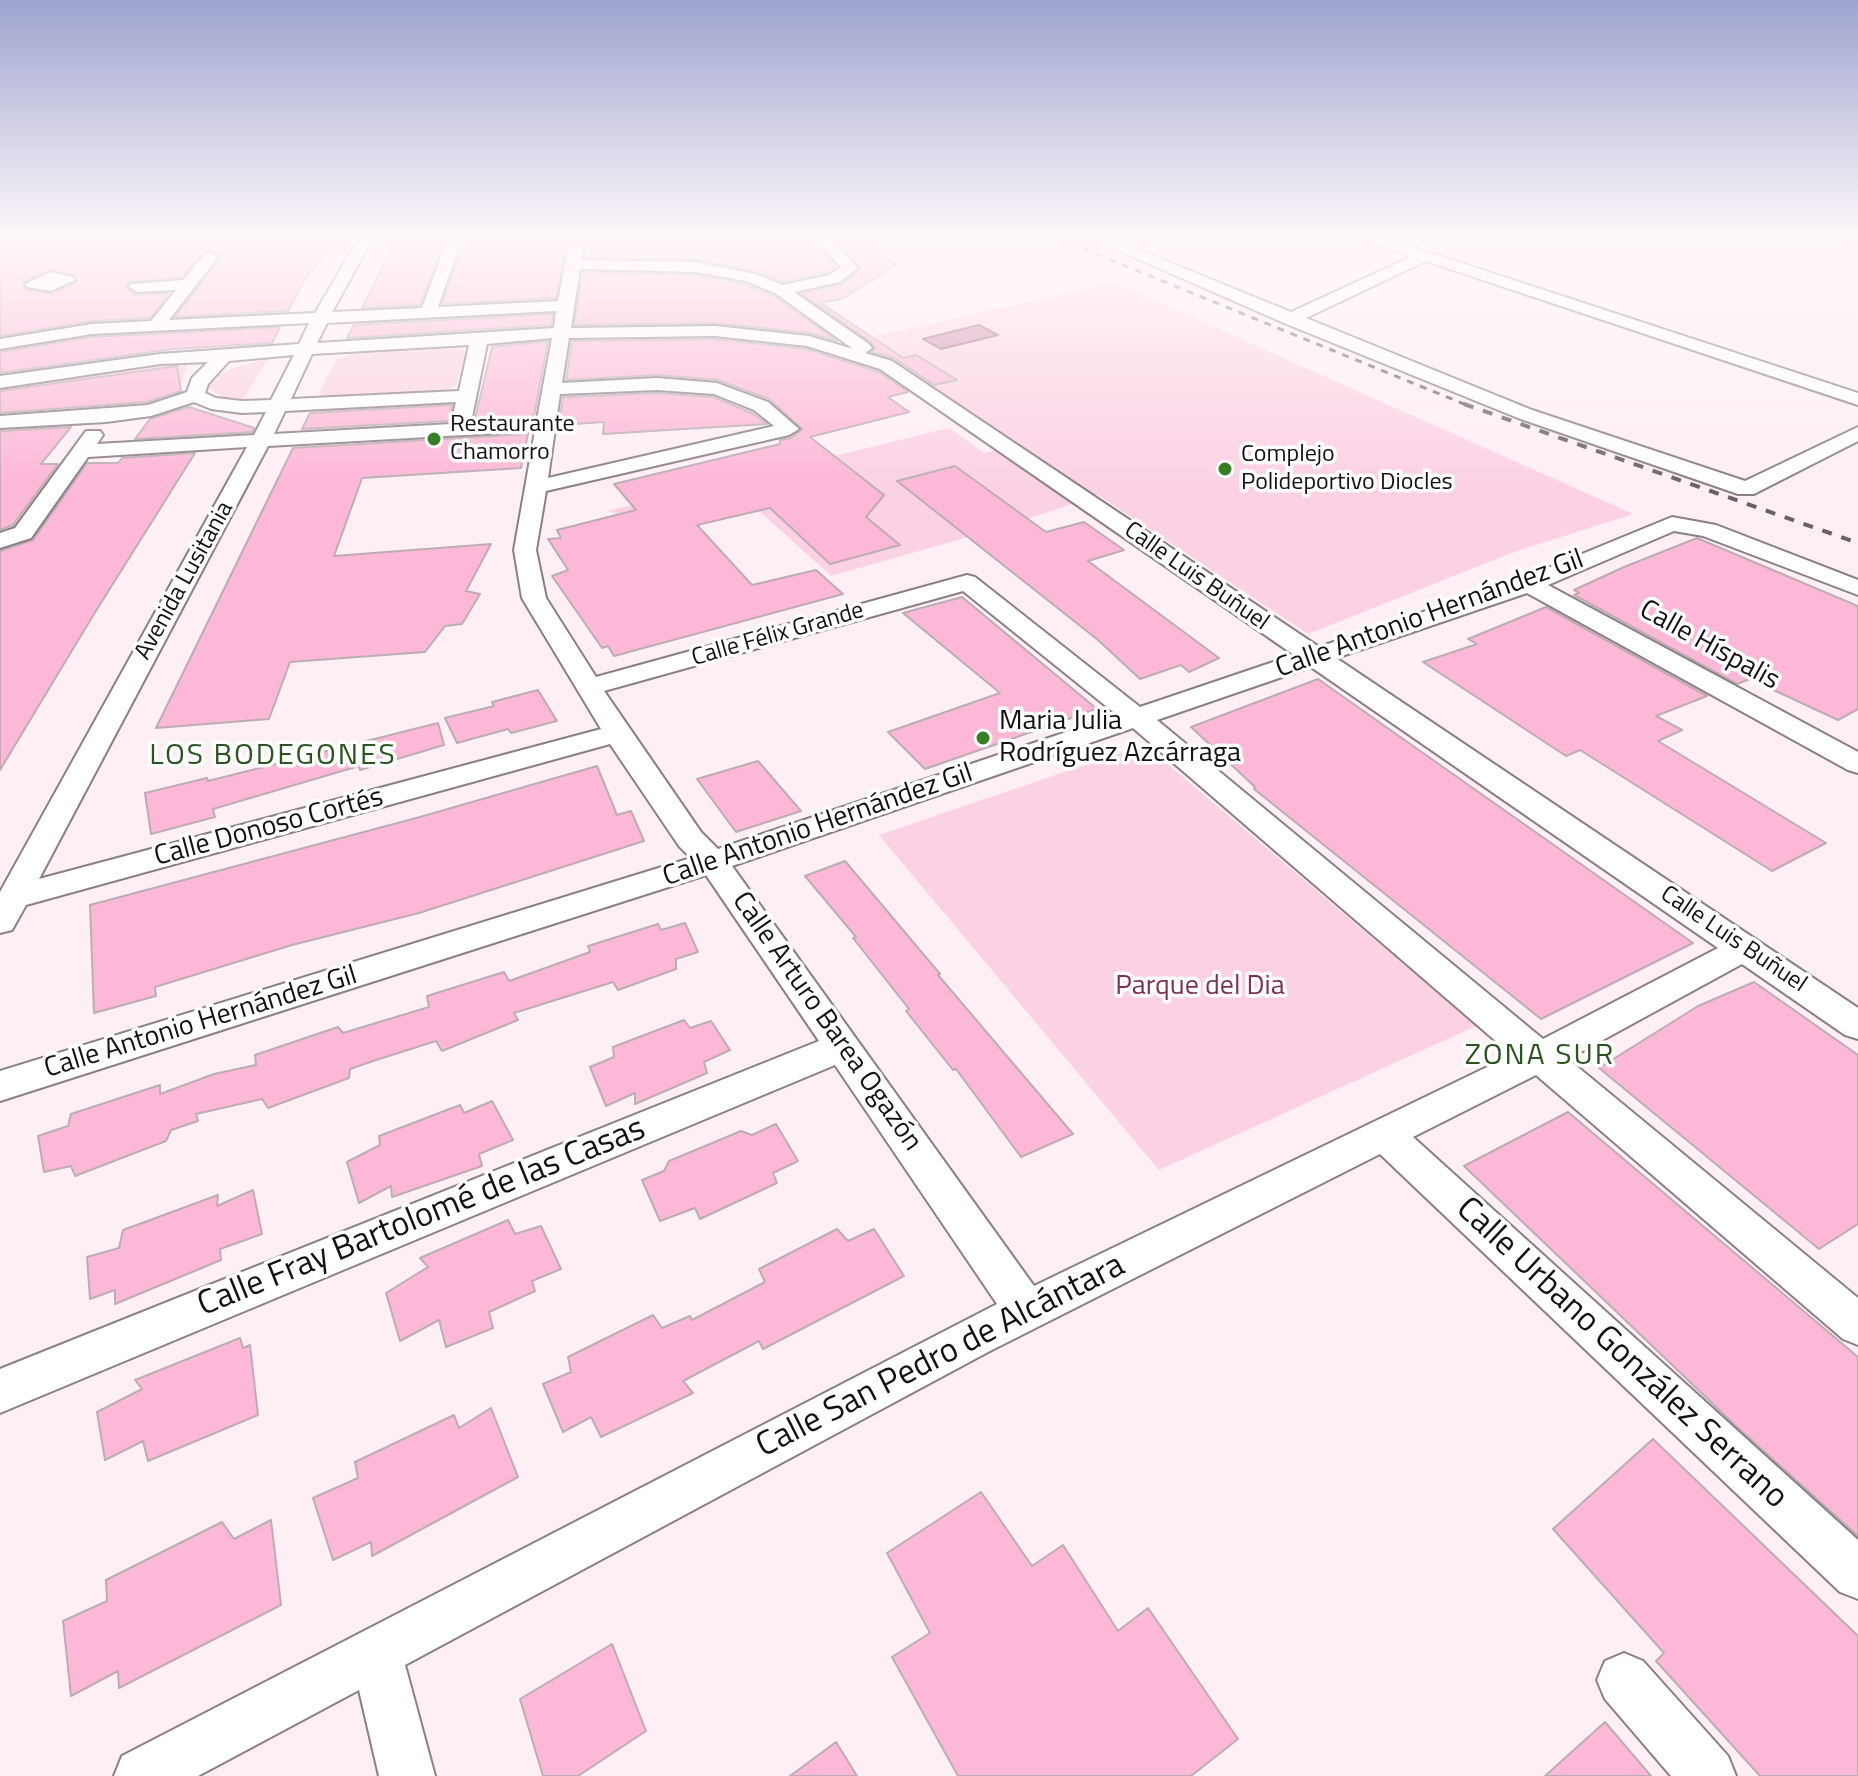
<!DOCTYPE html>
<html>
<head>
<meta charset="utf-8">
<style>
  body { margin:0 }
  canvas { display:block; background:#feeff5 }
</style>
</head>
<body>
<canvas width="1858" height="1776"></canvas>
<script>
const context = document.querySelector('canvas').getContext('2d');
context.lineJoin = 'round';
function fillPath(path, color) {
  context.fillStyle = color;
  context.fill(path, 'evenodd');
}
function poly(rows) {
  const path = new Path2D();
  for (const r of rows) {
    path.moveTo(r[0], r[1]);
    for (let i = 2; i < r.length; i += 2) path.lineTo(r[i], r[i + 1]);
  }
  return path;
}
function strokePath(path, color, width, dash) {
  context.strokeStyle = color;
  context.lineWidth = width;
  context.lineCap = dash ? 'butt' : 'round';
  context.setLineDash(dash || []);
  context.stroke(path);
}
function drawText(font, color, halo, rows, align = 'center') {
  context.font = font + ' "Titillium Web",sans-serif';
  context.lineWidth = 7;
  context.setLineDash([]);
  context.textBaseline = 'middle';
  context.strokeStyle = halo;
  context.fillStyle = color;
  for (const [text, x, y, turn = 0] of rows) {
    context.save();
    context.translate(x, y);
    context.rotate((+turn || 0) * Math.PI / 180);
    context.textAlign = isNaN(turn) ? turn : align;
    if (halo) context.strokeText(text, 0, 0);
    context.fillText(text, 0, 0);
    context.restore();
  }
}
fillPath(poly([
  [1115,283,1633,514,1511,553,1308,634,1098,495,1007,526,831,576,756,508,789,476,618,514,608,511,949,428,984,453,1020,444,862,339],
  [456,348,466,351,456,386,440,392,330,398,319,393,336,359,351,354],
  [269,358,242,401,223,398,207,387,219,375,230,369],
  [157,363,188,366,180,387,0,396,0,383],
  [1144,745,1145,745,1476,1026,1159,1170,879,835]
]), '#fcd1e4');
const water = poly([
  [979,325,998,335,941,349,923,339,979,325]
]);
fillPath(water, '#d08dac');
strokePath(water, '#98687e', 2);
const building = poly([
  [0,238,228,238,228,245,337,239,305,279,288,311,175,317,220,259,220,254,209,249,203,252,182,277,128,282,126,288,135,295,169,293,150,318,92,321,0,336,0,238],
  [51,269,74,274,78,281,52,294,24,289,24,281,51,269],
  [397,238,445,238,420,305,362,308,397,238],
  [465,238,567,238,556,298,442,304,465,238],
  [587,238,811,238,836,266,828,272,783,282,757,271,696,259,584,257,587,238],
  [833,238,862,238,896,265,844,298,821,303,903,358,916,355,957,380,934,385,894,358,872,352,875,348,871,342,801,293,841,285,860,270,860,266,833,238],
  [583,272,695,275,745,284,774,296,837,341,809,333,715,323,574,325,583,272],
  [553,314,551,325,347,338,354,325,553,314],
  [280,327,272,343,174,349,0,373,0,352,92,337,280,327],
  [715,339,806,349,879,372,908,392,888,397,909,412,810,437,884,495,866,517,900,545,830,564,770,508,697,525,752,585,816,570,843,594,614,656,608,646,602,648,552,576,568,570,548,539,561,538,557,530,636,510,614,484,780,444,780,440,791,438,802,429,769,399,718,380,657,375,566,380,572,341,715,339],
  [548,341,534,416,475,419,492,347,548,341],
  [177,366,181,391,147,402,0,413,0,391,177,366],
  [657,393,713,397,752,413,767,424,603,434,604,422,559,425,563,397,657,393],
  [452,405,449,421,302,429,310,413,452,405],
  [189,407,254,428,252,432,135,439,150,419,189,407],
  [71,427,41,464,58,464,13,525,0,530,0,431,71,427],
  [528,434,521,468,362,478,334,556,491,544,466,591,480,594,462,624,445,626,425,652,290,662,269,719,156,728,293,448,528,434],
  [195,453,94,614,0,770,0,551,33,540,87,463,118,463,122,458,195,453],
  [955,466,1046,532,1084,522,1124,550,1088,561,1219,658,1189,672,1181,665,1140,679,1098,640,897,481,955,466],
  [1697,538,1858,606,1858,709,1838,720,1750,679,1737,684,1574,595,1579,593,1574,590,1624,567,1697,538],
  [962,597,1097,709,925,769,888,732,1000,693,903,613,962,597],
  [1546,607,1707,696,1656,716,1682,730,1658,741,1826,843,1772,871,1580,750,1566,756,1423,662,1477,644,1468,639,1546,607],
  [1318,679,1693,943,1541,1019,1254,789,1255,787,1191,727,1318,679],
  [538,690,557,721,511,733,508,729,457,743,445,718,494,706,492,702,538,690],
  [438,723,444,745,360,770,359,766,213,809,215,817,151,834,145,793,207,778,208,781,438,723],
  [758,761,801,811,736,832,697,779,758,761],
  [597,766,617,815,631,811,644,841,419,913,292,945,155,987,156,996,94,1013,90,905,420,817,597,766],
  [845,861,940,974,938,975,1073,1134,1021,1157,956,1069,953,1070,906,1011,909,1009,853,938,856,937,805,876,845,861],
  [685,923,698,952,676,959,676,969,618,990,613,982,514,1013,518,1020,442,1051,436,1041,376,1060,350,1069,349,1078,268,1108,262,1099,196,1114,198,1121,171,1130,166,1141,75,1176,71,1166,44,1172,38,1136,68,1126,71,1114,160,1085,160,1094,214,1074,256,1065,255,1055,338,1027,343,1033,429,1007,427,996,504,972,509,981,590,952,588,946,658,924,661,930,685,923],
  [1754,982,1858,1055,1858,1224,1819,1249,1599,1068,1698,1006,1754,982],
  [684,1020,690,1028,711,1021,730,1050,704,1062,707,1073,635,1104,635,1093,606,1106,590,1067,614,1057,613,1047,684,1020],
  [492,1101,513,1140,479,1154,482,1166,392,1197,391,1186,359,1203,347,1162,380,1145,379,1136,460,1105,464,1113,492,1101],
  [1568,1112,1858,1357,1858,1536,1737,1427,1464,1166,1568,1112],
  [776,1124,798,1161,773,1173,777,1183,700,1219,695,1208,660,1221,642,1180,664,1171,669,1161,741,1131,752,1135,776,1124],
  [253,1190,262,1234,220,1249,221,1260,115,1304,115,1290,90,1299,87,1257,119,1248,123,1230,218,1195,217,1206,253,1190],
  [508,1220,515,1234,541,1226,561,1269,532,1281,535,1291,489,1312,493,1328,446,1347,439,1320,400,1341,386,1293,428,1267,420,1258,508,1220],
  [837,1229,848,1241,874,1229,904,1276,763,1349,759,1341,683,1381,693,1393,601,1437,591,1417,563,1432,543,1384,571,1372,568,1357,653,1315,662,1328,690,1316,692,1320,765,1282,759,1269,837,1229],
  [240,1338,243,1348,250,1345,258,1415,148,1461,143,1441,105,1460,97,1412,142,1389,135,1380,240,1338],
  [491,1408,518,1477,372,1556,371,1542,333,1560,313,1498,358,1478,355,1462,454,1415,459,1428,491,1408],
  [1653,1439,1858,1636,1858,1776,1760,1776,1656,1661,1664,1653,1553,1529,1653,1439],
  [981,1492,1032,1566,1063,1545,1118,1631,1148,1608,1238,1739,1191,1776,958,1776,892,1657,930,1633,887,1553,981,1492],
  [271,1520,281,1605,119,1688,118,1671,71,1696,63,1621,107,1601,106,1580,222,1522,234,1539,271,1520],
  [612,1644,646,1731,578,1776,543,1776,520,1699,612,1644],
  [1605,1722,1651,1776,1545,1776,1605,1722],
  [836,1742,857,1776,790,1776,836,1742]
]);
fillPath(building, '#fdb7d7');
strokePath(building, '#bbadb3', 2);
const minor = poly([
  [359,238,373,238,332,312,422,308,448,238,462,238,438,307,558,301,570,238,584,238,581,260,695,262,756,274,783,285,829,275,841,267,814,238,829,238,858,268,840,282,794,292,869,344,872,348,865,353,892,361,1319,647,1521,579,1672,517,1716,525,1858,580,1858,595,1703,536,1674,531,1548,585,1858,752,1858,773,1848,770,1527,593,1336,658,1858,1008,1858,1039,1845,1035,1742,964,1568,1059,1858,1298,1858,1345,1843,1339,1536,1075,1413,1137,1858,1540,1858,1599,1840,1592,1380,1154,988,1352,405,1665,435,1776,379,1776,359,1690,198,1776,114,1776,122,1756,997,1304,835,1065,0,1413,0,1369,819,1041,706,875,0,1101,0,1071,691,858,679,846,610,744,26,905,12,930,0,933,0,892,247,447,88,457,31,538,0,548,0,533,15,528,86,431,100,431,103,435,97,444,254,435,266,412,242,413,211,409,194,402,151,416,106,422,0,428,0,416,148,405,187,392,192,378,208,362,160,364,0,388,0,376,160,354,299,344,309,323,92,334,0,349,0,339,92,324,151,321,176,290,137,292,129,287,131,284,183,280,205,254,210,252,218,257,169,320,315,313,359,238],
  [580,269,695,272,746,281,775,293,853,349,809,336,715,326,571,328,580,269],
  [556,311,554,328,317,343,327,323,556,311],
  [715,336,807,346,880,369,1294,655,1140,707,975,577,967,575,596,677,546,598,536,550,546,491,789,435,799,429,768,402,717,383,657,378,562,383,569,338,715,336],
  [552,338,537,419,471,422,487,344,552,338],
  [469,345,459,391,291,399,312,354,469,345],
  [294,355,271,400,242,401,216,398,205,393,208,384,229,361,294,355],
  [657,390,714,394,754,410,774,426,548,478,560,394,657,390],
  [456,402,451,424,274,434,285,411,456,402],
  [535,431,514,550,522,598,601,729,39,879,268,446,535,431],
  [963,591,1117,715,718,849,701,832,604,691,963,591],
  [1311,667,1718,948,1543,1039,1157,720,1311,667],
  [1133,728,1512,1055,1034,1286,732,866,1133,728],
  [1090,238,1110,238,1291,312,1411,257,1363,238,1385,238,1858,393,1858,405,1426,261,1306,318,1532,410,1745,481,1858,427,1858,441,1754,494,1738,494,1518,418,1284,323,1090,238],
  [1846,238,1858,238,1858,243,1848,241,1846,238],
  [50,272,73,277,75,280,51,291,27,287,25,284,50,272],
  [1624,1653,1643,1661,1728,1756,1736,1776,1671,1776,1605,1699,1597,1680,1605,1661,1624,1653]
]);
strokePath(minor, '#8b7f84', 4);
fillPath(minor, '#fff');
strokePath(poly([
  [1057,238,1469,406]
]), '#696164', 3, [7, 7]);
strokePath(poly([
  [1464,404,1858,543]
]), '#696164', 4, [10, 10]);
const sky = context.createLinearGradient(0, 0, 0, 487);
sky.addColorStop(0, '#9ea4d0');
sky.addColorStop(0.49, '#fff8fa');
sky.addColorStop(1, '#fff8fa00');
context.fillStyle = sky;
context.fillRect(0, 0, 1858, 487);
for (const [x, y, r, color] of [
  [434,439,8,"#377f25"],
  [1225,469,8,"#377f25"],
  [983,738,8,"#377f25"]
]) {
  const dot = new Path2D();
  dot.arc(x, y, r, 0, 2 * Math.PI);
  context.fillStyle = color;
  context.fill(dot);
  strokePath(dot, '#fff', 3);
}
drawText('24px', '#151012', '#fff', [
  ["Restaurante",450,425],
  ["Chamorro",450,453],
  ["Complejo",1241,455],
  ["Polideportivo Diocles",1241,483]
], 'left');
drawText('24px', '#151012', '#fff', [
  ["Calle Luis Buñuel",1196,577,35],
  ["Avenida Lusitania",185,581,-61],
  ["Calle Félix Grande",778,635,-16],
  ["Calle Luis Buñuel",1733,940,34]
]);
drawText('28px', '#151012', '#fff', [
  ["Calle Antonio Hernández Gil",1430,615,-20],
  ["Calle Híspalis",1709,646,29],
  ["Calle Antonio Hernández Gil",818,826,-19],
  ["Calle Donoso Cortés",269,828,-15],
  ["Calle Arturo Barea Ogazón",826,1022,55],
  ["Calle Antonio Hernández Gil",201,1023,-17]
]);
drawText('28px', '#151012', '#fff', [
  ["Maria Julia",999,722],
  ["Rodríguez Azcárraga",999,754]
], 'left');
drawText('28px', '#7e2f59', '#fff', [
  ["Parque del Dia",1200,987]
]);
context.letterSpacing = '2px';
drawText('30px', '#29561e', '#fff', [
  ["LOS BODEGONES",273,757],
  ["ZONA SUR",1540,1057]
]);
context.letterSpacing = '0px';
drawText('34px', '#151012', '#fff', [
  ["Calle Fray Bartolomé de las Casas",422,1218,-22],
  ["Calle Urbano González Serrano",1621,1354,43],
  ["Calle San Pedro de Alcántara",941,1357,-27]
]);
</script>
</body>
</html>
